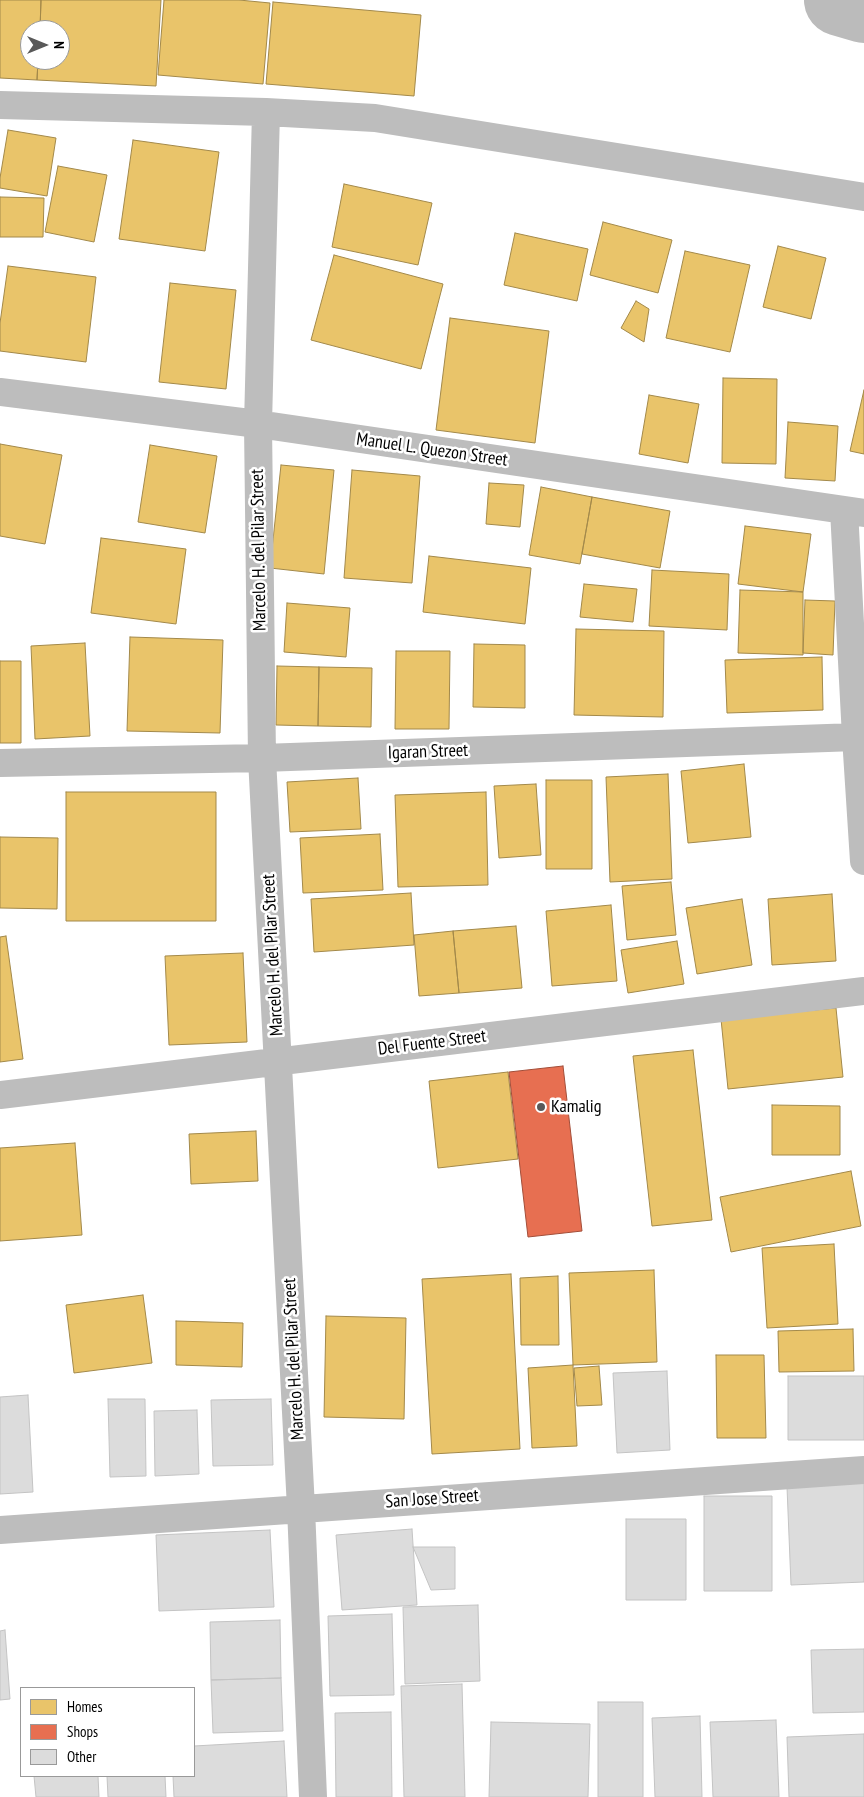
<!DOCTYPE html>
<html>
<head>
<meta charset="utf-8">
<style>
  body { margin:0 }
  #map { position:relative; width:864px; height:1797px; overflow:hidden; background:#fff; font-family:"PT Sans Narrow",sans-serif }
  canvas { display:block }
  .legend { position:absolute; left:20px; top:1687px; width:175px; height:90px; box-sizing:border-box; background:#fff; border:1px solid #999; margin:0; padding:6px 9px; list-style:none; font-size:15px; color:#000 }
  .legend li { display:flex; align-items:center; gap:10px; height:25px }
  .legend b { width:25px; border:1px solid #999 }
  .north { position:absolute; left:20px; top:20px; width:50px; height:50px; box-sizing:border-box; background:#fff; border:1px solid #999; border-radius:50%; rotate:90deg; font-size:14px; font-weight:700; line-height:20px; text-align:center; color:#000 }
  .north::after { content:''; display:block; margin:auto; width:18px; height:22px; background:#595959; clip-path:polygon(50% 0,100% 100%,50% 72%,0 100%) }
</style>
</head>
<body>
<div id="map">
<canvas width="864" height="1797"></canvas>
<ul class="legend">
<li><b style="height:14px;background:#e9c46a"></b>Homes</li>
<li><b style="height:14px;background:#e76f51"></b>Shops</li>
<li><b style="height:14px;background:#dcdcdc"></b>Other</li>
</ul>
<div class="north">N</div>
</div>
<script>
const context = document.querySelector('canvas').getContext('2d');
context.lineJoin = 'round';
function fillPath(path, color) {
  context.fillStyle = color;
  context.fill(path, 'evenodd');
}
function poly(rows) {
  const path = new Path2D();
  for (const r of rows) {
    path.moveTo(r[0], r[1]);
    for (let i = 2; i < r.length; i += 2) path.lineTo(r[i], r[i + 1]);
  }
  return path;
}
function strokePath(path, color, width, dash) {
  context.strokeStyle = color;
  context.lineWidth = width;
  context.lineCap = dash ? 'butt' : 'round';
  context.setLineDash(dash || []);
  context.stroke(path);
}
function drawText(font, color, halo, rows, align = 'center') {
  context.font = font + ' "PT Sans Narrow",sans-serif';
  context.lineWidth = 5;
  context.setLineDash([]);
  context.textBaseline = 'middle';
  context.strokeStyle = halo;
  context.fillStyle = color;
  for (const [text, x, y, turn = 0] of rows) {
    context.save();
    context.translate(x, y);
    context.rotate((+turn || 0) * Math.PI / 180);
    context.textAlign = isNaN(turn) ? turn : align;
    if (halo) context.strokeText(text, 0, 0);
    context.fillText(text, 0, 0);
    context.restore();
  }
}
const homes = poly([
  [0,0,41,0,40,30,30,30,30,60,38,60,37,80,0,78,0,0],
  [41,0,161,0,156,86,37,80,38,60,60,60,60,30,40,30,41,0],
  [164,0,239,0,270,3,263,84,158,75,164,0],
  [273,2,421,15,414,96,266,84,273,2],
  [8,130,56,138,47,196,0,188,0,178,8,130],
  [133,140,219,152,205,251,119,239,133,140],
  [58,166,107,175,94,242,45,232,58,166],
  [344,184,432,203,418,265,332,247,344,184],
  [0,197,44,198,43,237,0,237,0,197],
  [603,222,672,240,658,293,590,275,603,222],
  [515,233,588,249,577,301,504,285,515,233],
  [778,246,826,258,811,319,763,307,778,246],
  [685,251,750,265,730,352,666,338,685,251],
  [334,255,443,284,421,369,311,340,334,255],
  [8,266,96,277,86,362,0,351,0,323,8,266],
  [170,283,236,290,226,389,159,382,170,283],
  [636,301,649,309,644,342,621,328,636,301],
  [450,318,549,331,535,443,436,430,450,318],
  [723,378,777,379,776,464,722,463,723,378],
  [864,390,864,454,850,451,864,390],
  [649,395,699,404,688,463,639,454,649,395],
  [788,422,838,426,835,481,785,478,788,422],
  [0,444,62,455,45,544,0,536,0,444],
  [150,445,217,456,205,533,138,522,150,445],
  [281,465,334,470,324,574,270,568,281,465],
  [352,470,420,476,412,583,344,578,352,470],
  [489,483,524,485,520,527,486,524,489,483],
  [541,487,592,497,580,564,529,555,541,487],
  [592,497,670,511,660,568,582,554,592,497],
  [745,526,811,534,803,592,738,584,745,526],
  [101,538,186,549,176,624,91,613,101,538],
  [429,556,531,568,525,624,423,612,429,556],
  [652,570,729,574,727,630,649,626,652,570],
  [584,584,637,589,633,622,580,617,584,584],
  [740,590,803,592,803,655,738,653,740,590],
  [805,600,835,601,833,655,803,653,805,600],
  [287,603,350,608,346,657,284,652,287,603],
  [576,629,664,631,663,717,574,715,576,629],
  [130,637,223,640,220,733,127,731,130,637],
  [85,643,90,736,35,739,31,646,85,643],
  [474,644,525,645,525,708,473,707,474,644],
  [396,651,450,651,449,729,395,729,396,651],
  [822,657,823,710,727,713,725,660,822,657],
  [0,661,21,661,21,743,0,743,0,661],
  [277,666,319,667,318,726,276,725,277,666],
  [319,667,372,668,371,727,318,726,319,667],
  [744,764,751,837,688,843,681,771,744,764],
  [668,774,672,879,610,882,606,777,668,774],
  [358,778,361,829,290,832,287,782,358,778],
  [546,780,592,780,592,869,546,869,546,780],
  [536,784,541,855,499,858,494,786,536,784],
  [66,792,216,792,216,921,66,921,66,792],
  [486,792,488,885,398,887,395,795,486,792],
  [380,834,383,890,303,893,300,838,380,834],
  [0,837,58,838,57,909,0,908,0,837],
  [671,882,676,935,627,940,622,886,671,882],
  [411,893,414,945,314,952,311,899,411,893],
  [832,894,836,961,772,965,768,899,832,894],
  [742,899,752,965,697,974,686,908,742,899],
  [611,905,617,981,552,986,546,911,611,905],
  [516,926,522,988,459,993,453,931,516,926],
  [453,931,459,993,419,996,414,935,453,931],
  [6,936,23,1059,0,1062,0,937,6,936],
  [677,941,684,984,628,993,621,950,677,941],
  [243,953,247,1042,169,1045,165,956,243,953],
  [836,1008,843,1077,728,1089,721,1019,836,1008],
  [693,1050,712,1220,652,1226,633,1056,693,1050],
  [508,1072,518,1159,438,1168,429,1081,508,1072],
  [772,1105,840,1106,840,1155,772,1155,772,1105],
  [256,1131,258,1181,191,1184,189,1134,256,1131],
  [75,1143,82,1235,0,1241,0,1148,75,1143],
  [851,1171,861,1226,731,1252,720,1197,851,1171],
  [834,1244,838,1324,767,1328,762,1248,834,1244],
  [654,1270,657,1362,573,1365,569,1273,654,1270],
  [511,1274,520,1449,432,1454,422,1279,511,1274],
  [558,1276,559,1345,521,1345,520,1278,558,1276],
  [143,1295,152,1363,74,1373,66,1305,143,1295],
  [326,1316,406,1318,404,1419,324,1417,326,1316],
  [176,1321,243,1323,242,1367,176,1365,176,1321],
  [853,1329,854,1371,779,1372,778,1331,853,1329],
  [716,1355,764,1355,766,1438,717,1438,716,1355],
  [573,1365,577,1446,532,1448,528,1368,573,1365],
  [599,1366,602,1405,577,1406,574,1368,599,1366]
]);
fillPath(homes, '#e9c46a');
strokePath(homes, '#a3894a', 1);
const shops = poly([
  [563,1066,582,1231,528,1237,509,1072,563,1066]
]);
fillPath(shops, '#e76f51');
strokePath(shops, '#a24e39', 1);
strokePath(poly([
  [840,0,864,7]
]), '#bbb', 72);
const building = poly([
  [667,1371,670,1450,617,1453,613,1373,667,1371],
  [788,1376,864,1376,864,1440,788,1440,788,1376],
  [28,1395,33,1492,0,1494,0,1397,28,1395],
  [108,1399,145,1399,146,1476,110,1477,108,1399],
  [271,1399,273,1465,213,1466,211,1400,271,1399],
  [197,1410,199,1474,155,1476,154,1411,197,1410],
  [864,1483,864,1582,791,1585,787,1487,864,1483],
  [704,1496,772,1496,772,1591,704,1591,704,1496],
  [626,1519,686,1519,686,1600,626,1600,626,1519],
  [412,1529,417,1605,342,1610,336,1535,412,1529],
  [270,1530,274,1607,159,1611,156,1535,270,1530],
  [413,1547,455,1547,455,1589,431,1590,413,1547],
  [478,1605,480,1681,405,1684,403,1607,478,1605],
  [392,1614,394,1695,330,1696,328,1616,392,1614],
  [280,1620,281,1678,211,1680,210,1622,280,1620],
  [5,1630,10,1699,0,1700,0,1631,5,1630],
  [864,1649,864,1712,813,1713,811,1650,864,1649],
  [281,1678,283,1731,213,1733,211,1680,281,1678],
  [462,1684,465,1797,404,1797,401,1686,462,1684],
  [598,1702,643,1702,643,1797,598,1797,598,1702],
  [391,1712,392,1797,336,1797,335,1713,391,1712],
  [700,1716,702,1797,655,1797,652,1718,700,1716],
  [776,1720,779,1797,713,1797,710,1722,776,1720],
  [491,1722,590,1724,588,1797,489,1797,491,1722],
  [864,1734,864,1797,789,1797,787,1737,864,1734],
  [284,1741,287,1797,174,1797,173,1776,194,1776,194,1746,284,1741],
  [34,1776,98,1776,99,1797,36,1797,34,1776],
  [107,1776,165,1776,166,1797,108,1797,107,1776]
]);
fillPath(building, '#dcdcdc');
strokePath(building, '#c4c4c4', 1);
strokePath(poly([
  [0,105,266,112,375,118,864,197],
  [266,112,258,424,262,758,301,1508,313,1797],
  [0,392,258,424,864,513],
  [844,510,856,737,864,861],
  [0,763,262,758,856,737],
  [0,1095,864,991],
  [0,1530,864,1470]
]), '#bdbdbd', 28);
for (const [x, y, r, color] of [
  [541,1107,5,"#595959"]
]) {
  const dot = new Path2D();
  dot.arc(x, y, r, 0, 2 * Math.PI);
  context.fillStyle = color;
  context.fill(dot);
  strokePath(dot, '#fff', 2);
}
drawText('18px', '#000', '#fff', [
  ["Manuel L. Quezon Street",432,450,8],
  ["Marcelo H. del Pilar Street",259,550,-91],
  ["Igaran Street",428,752,-2],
  ["Marcelo H. del Pilar Street",273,955,-93],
  ["Del Fuente Street",432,1043,-7],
  ["Marcelo H. del Pilar Street",294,1359,-93],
  ["San Jose Street",432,1499,-4]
]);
drawText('18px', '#000', '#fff', [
  ["Kamalig",551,1107]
], 'left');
</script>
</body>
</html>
